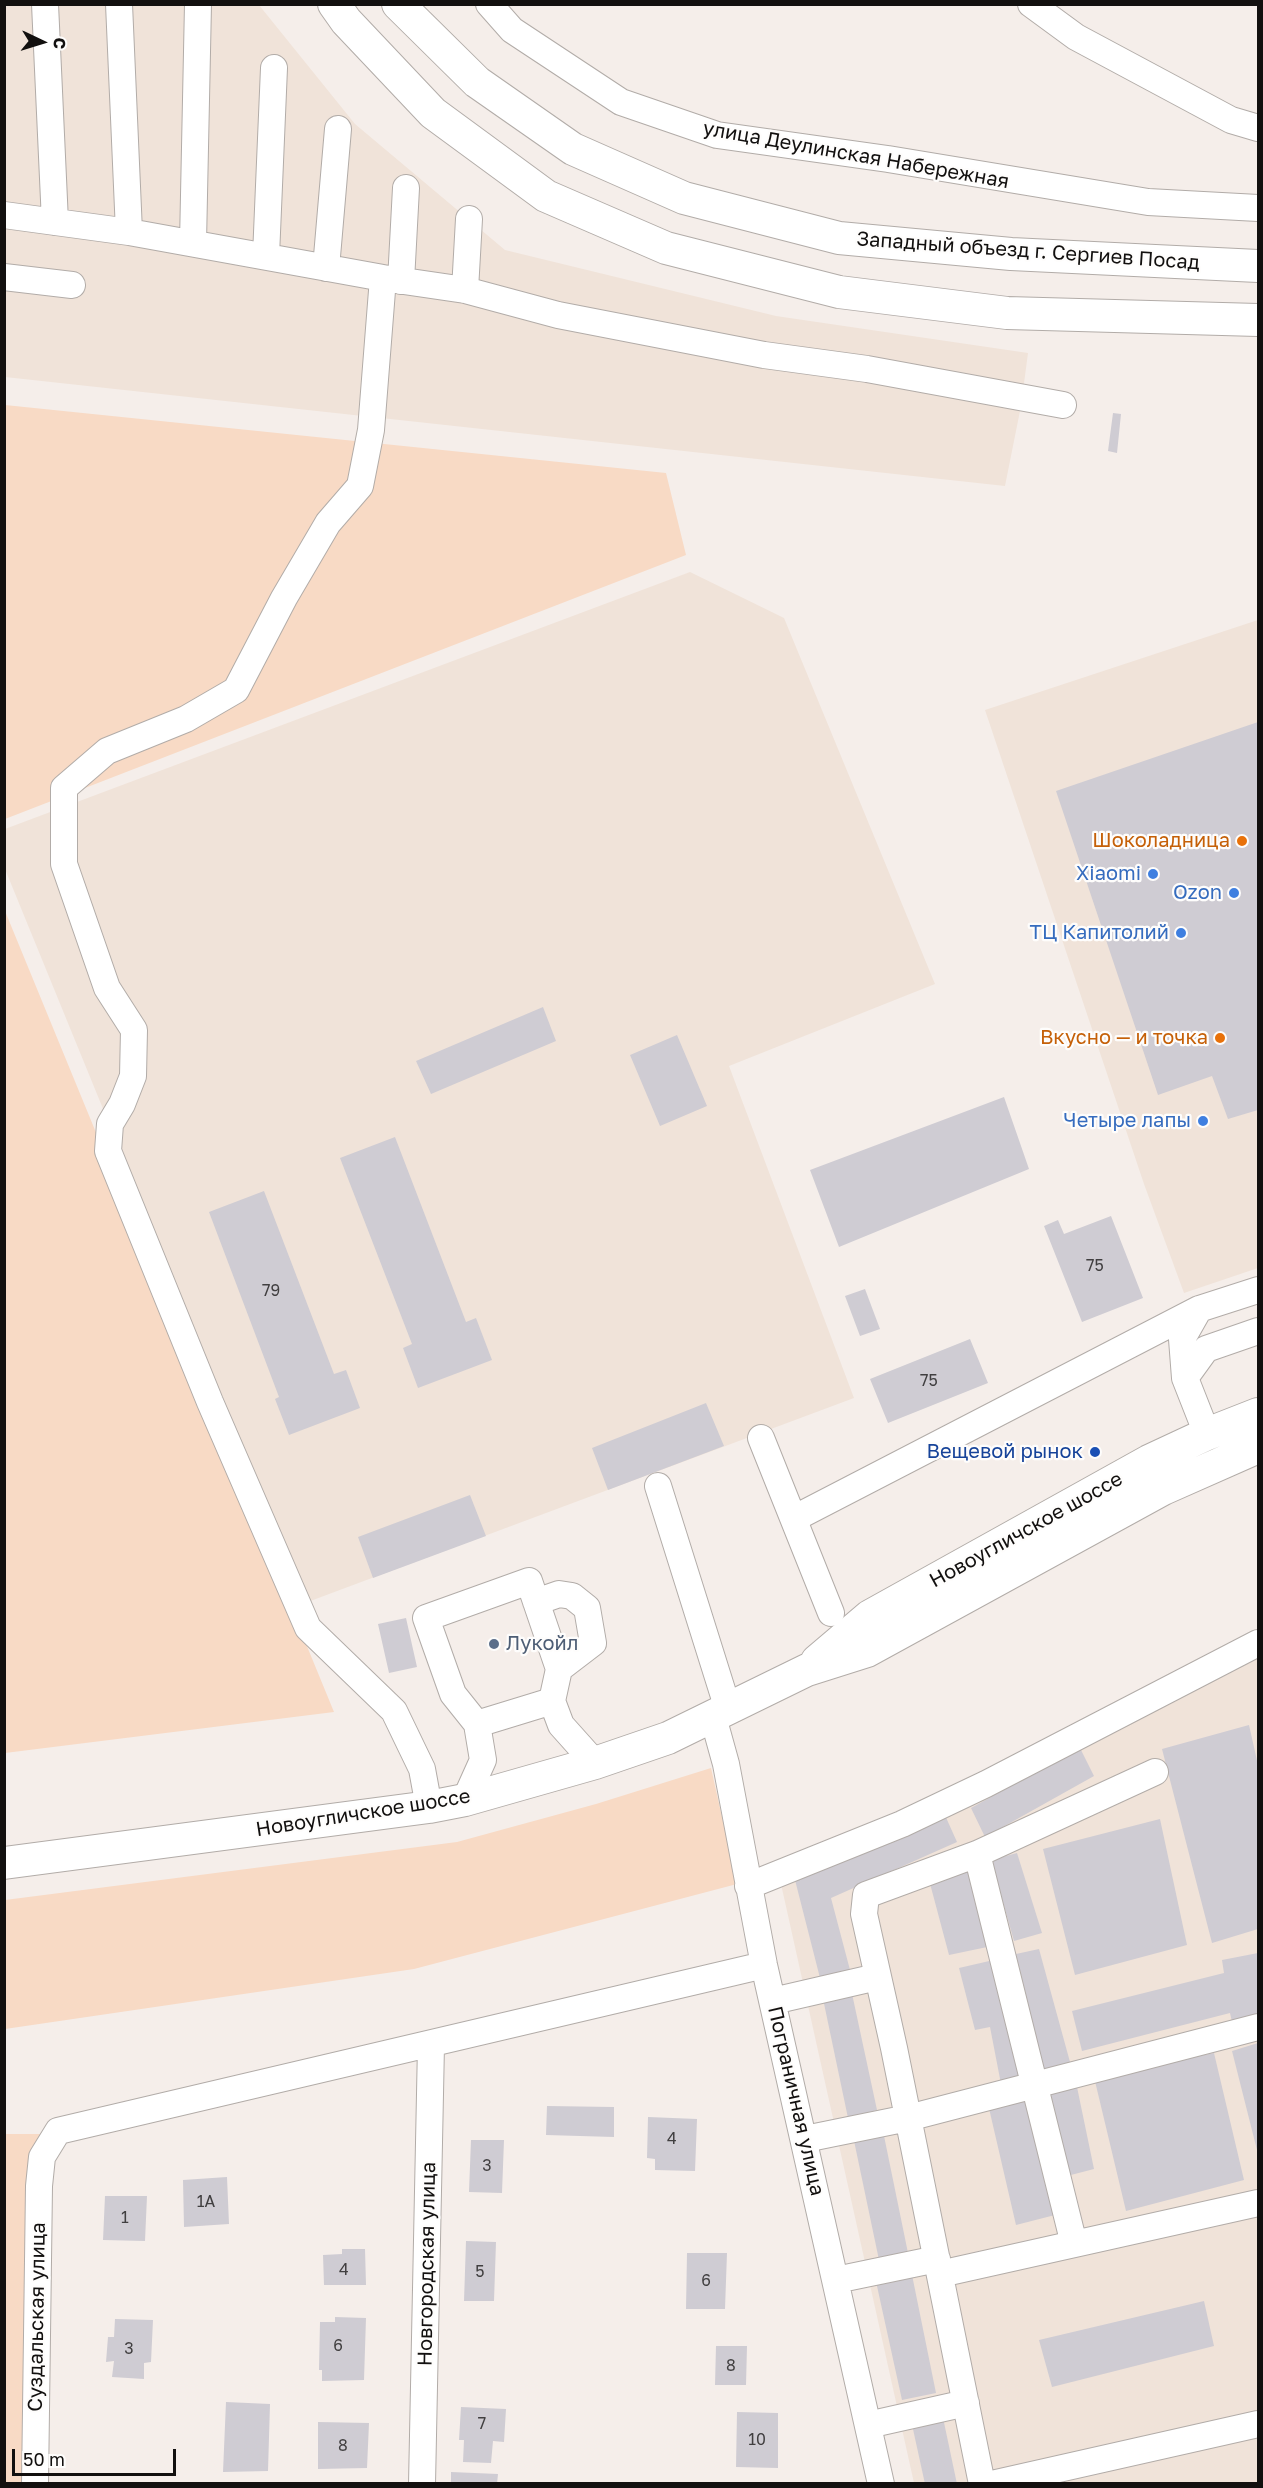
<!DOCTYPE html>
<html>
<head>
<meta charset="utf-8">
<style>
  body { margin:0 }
  #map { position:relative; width:1263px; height:2488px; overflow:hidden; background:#f5eeea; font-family:"Golos Text",sans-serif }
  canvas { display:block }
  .frame { position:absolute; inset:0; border:6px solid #12100f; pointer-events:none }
  .north { position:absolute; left:12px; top:12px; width:60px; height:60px; -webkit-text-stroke:4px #fefdfc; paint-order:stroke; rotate:94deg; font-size:16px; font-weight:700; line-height:24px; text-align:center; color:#12100f }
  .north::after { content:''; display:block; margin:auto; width:21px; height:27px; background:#12100f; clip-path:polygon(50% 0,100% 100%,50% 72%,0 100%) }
  .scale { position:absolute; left:12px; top:2449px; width:164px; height:27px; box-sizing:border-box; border:3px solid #12100f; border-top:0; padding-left:8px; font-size:18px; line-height:21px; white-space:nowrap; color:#12100f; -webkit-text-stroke:4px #fefdfc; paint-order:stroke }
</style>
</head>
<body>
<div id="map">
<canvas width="1263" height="2488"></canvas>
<div class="frame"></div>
<div class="north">С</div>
<div class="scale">50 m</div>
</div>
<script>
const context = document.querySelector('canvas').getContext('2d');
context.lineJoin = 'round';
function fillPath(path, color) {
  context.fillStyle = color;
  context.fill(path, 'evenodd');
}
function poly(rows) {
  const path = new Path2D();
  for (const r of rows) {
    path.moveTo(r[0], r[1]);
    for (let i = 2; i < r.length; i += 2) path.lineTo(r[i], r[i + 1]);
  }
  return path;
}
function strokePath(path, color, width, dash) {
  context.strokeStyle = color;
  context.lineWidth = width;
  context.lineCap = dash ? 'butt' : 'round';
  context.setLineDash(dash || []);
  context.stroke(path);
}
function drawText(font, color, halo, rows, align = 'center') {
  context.font = font + ' "Golos Text",sans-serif';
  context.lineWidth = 4.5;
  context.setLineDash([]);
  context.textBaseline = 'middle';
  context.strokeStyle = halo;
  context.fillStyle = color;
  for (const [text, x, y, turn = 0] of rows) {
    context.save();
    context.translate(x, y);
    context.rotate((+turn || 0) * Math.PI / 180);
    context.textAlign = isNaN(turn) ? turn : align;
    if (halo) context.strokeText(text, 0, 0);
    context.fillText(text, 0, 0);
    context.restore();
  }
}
fillPath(poly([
  [5,4,259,5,355,124,505,250,776,316,1028,353,1021,406,1005,486,5,377],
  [690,572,784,618,935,984,729,1066,854,1398,305,1603,5,869,5,829],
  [1258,620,1258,1268,1184,1293,1144,1184,985,710],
  [1258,1647,1258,2483,914,2483,781,1884]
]), '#f0e3d9');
fillPath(poly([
  [5,405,666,473,686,555,5,819],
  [5,911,334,1712,5,1753],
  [711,1768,737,1884,414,1969,5,2029,5,1900,457,1842,596,1804],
  [4,2134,42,2134,35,2483,5,2483]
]), '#f8dac5');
fillPath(poly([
  [1113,413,1121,414,1117,453,1108,451],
  [1258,722,1258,1110,1228,1119,1212,1076,1158,1095,1056,791],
  [543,1007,556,1041,431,1094,416,1061],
  [677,1035,707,1106,660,1126,630,1055],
  [1004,1097,1029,1169,839,1247,810,1170],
  [395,1137,466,1322,476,1318,492,1360,418,1388,403,1348,412,1344,340,1158],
  [264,1191,334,1374,346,1370,360,1408,289,1435,275,1399,279,1397,209,1212],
  [1111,1216,1143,1298,1082,1322,1044,1226,1058,1220,1064,1234],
  [865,1289,880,1329,860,1336,845,1296],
  [970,1339,988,1383,888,1423,870,1379],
  [706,1403,724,1446,608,1490,592,1448],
  [470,1495,486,1536,373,1578,358,1537],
  [406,1618,417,1667,389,1673,378,1624],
  [1249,1725,1258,1765,1258,1929,1212,1943,1162,1749],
  [1080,1748,1094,1776,985,1837,971,1808],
  [944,1813,957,1842,831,1898,850,1970,820,1978,795,1880],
  [1160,1819,1187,1945,1075,1975,1043,1849],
  [1017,1853,1042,1933,1014,1941,991,1860],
  [969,1866,992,1946,949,1955,928,1876],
  [1039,1949,1070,2062,1044,2069,1016,1954],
  [1258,1953,1258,2021,1233,2026,1230,2013,1082,2051,1072,2011,1224,1973,1222,1960],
  [998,1959,1026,2078,1001,2084,990,2027,975,2030,959,1968],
  [851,1989,877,2110,848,2118,822,1994],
  [1258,2043,1258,2154,1232,2051],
  [1214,2053,1244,2180,1126,2211,1094,2077],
  [1077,2087,1094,2169,1067,2176,1046,2092],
  [1029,2098,1055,2215,1016,2225,988,2104],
  [547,2106,614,2107,614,2137,546,2135],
  [648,2117,697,2119,695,2171,655,2170,655,2159,647,2158],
  [883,2131,908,2253,879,2260,853,2136],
  [471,2140,504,2140,502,2193,469,2192],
  [227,2177,229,2224,184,2227,183,2180],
  [105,2196,147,2196,145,2241,103,2240],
  [466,2241,496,2242,494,2301,464,2301],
  [342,2249,365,2249,366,2285,324,2285,323,2255,342,2254],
  [687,2253,727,2253,725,2309,686,2309],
  [911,2270,936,2393,902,2400,875,2277],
  [1204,2301,1214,2346,1052,2387,1039,2340],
  [335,2317,366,2318,364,2380,322,2381,322,2370,319,2370,320,2322,335,2322],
  [115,2319,153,2320,151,2362,144,2363,144,2379,112,2377,114,2361,106,2362,108,2337,114,2337],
  [716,2346,747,2346,746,2385,715,2385],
  [226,2402,270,2404,268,2471,223,2472],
  [461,2407,506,2409,504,2442,493,2441,491,2463,463,2462,464,2440,459,2440],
  [737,2412,778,2413,778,2468,736,2467],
  [942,2413,957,2484,925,2484,911,2420],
  [318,2422,369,2423,367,2468,318,2469],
  [451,2472,498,2474,497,2484,451,2484]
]), '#cfccd3');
const minor = poly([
  [45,4,55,222],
  [119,4,129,232],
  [489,4,512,30,621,102,717,135,888,159,1148,202,1258,208],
  [1031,4,1076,37,1231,120,1258,128],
  [4,215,129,232,383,278],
  [193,243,198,4],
  [266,256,274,68],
  [326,268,338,129],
  [4,277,72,285],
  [401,281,406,188],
  [465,290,469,219],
  [1185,1378,1206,1349,1258,1331],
  [1207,1434,1185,1378,1182,1339,1199,1309,1258,1290],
  [761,1438,831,1613],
  [658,1486,728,1709],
  [795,1518,1199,1309],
  [536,1602,559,1594,572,1596,587,1608,593,1643,559,1669],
  [713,1717,726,1764,764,1965,881,2484],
  [477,1724,453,1694,426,1618,529,1581,559,1669,552,1701],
  [465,1800,483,1760,477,1724,552,1701,561,1725,595,1763],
  [429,1807,422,1769,394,1711,308,1628,210,1402,108,1151,110,1124,122,1104,133,1076,134,1030,107,988,64,864,64,788,107,751,186,719,236,690,284,598,328,523,360,486,371,430,383,278,465,290,558,315,764,355,867,369,1063,405],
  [977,1854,1074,2244],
  [748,1886,902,1824,986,1784,1258,1643],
  [773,2001,877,1977],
  [805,2139,908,2118,1258,2027],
  [940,2274,1258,2203],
  [836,2280,937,2259],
  [868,2425,966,2403],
  [35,2484,39,2186,42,2157,58,2131,764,1965],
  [422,2484,431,2045],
  [982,2484,894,2048,864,1914,866,1895,977,1854,1155,1772],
  [992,2484,1258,2424]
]);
const major = poly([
  [334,4,346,21,433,113,546,196,666,248,839,292,1007,313,1258,320],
  [398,4,477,82,573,149,684,198,839,238,1011,254,1258,266],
  [817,1661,870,1616,1149,1461,1207,1434,1258,1414],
  [4,1863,429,1807,465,1800,595,1763,668,1738,807,1670,867,1651,1163,1489,1258,1447]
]);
strokePath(minor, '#b2aca8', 28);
strokePath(major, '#b2aca8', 34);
strokePath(minor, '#fff', 26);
strokePath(major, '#fff', 32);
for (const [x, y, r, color] of [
  [1242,841,6,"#e8710a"],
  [1153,874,6,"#3f7fe0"],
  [1234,893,6,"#3f7fe0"],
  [1181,933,6,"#3f7fe0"],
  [1220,1038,6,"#e8710a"],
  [1203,1121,6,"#3f7fe0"],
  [1095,1452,6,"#1a4fb4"],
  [494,1644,6,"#5c6f8a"]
]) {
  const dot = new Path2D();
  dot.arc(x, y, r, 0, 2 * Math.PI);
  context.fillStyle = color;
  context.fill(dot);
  strokePath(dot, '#fefdfc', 2);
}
drawText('16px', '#413f40', null, [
  ["75",1095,1266],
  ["79",271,1291],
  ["75",929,1381],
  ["4",672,2139],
  ["3",487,2166],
  ["1А",206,2202],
  ["1",125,2218],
  ["4",344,2270],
  ["5",480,2272],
  ["6",706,2281],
  ["6",338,2346],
  ["3",129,2349],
  ["8",731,2366],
  ["7",482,2424],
  ["10",757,2440],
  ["8",343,2446]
]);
drawText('20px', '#12100f', '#fefdfc', [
  ["улица Деулинская Набережная",856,155,10],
  ["Западный объезд г. Сергиев Посад",1028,251,4],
  ["Новоугличское шоссе",1026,1530,-29],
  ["Новоугличское шоссе",363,1813,-9],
  ["Пограничная улица",796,2101,77],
  ["Новгородская улица",427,2264,-89],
  ["Суздальская улица",37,2317,-89]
]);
drawText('20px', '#c56008', '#fefdfc', [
  ["Шоколадница",1230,841],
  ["Вкусно — и точка",1208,1038]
], 'right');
drawText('20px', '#366cbe', '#fefdfc', [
  ["Xiaomi",1141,874],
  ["Ozon",1222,893],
  ["ТЦ Капитолий",1169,933],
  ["Четыре лапы",1191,1121]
], 'right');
drawText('20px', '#164399', '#fefdfc', [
  ["Вещевой рынок",1083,1452]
], 'right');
drawText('20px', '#4e5e75', '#fefdfc', [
  ["Лукойл",506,1644]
], 'left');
</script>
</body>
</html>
